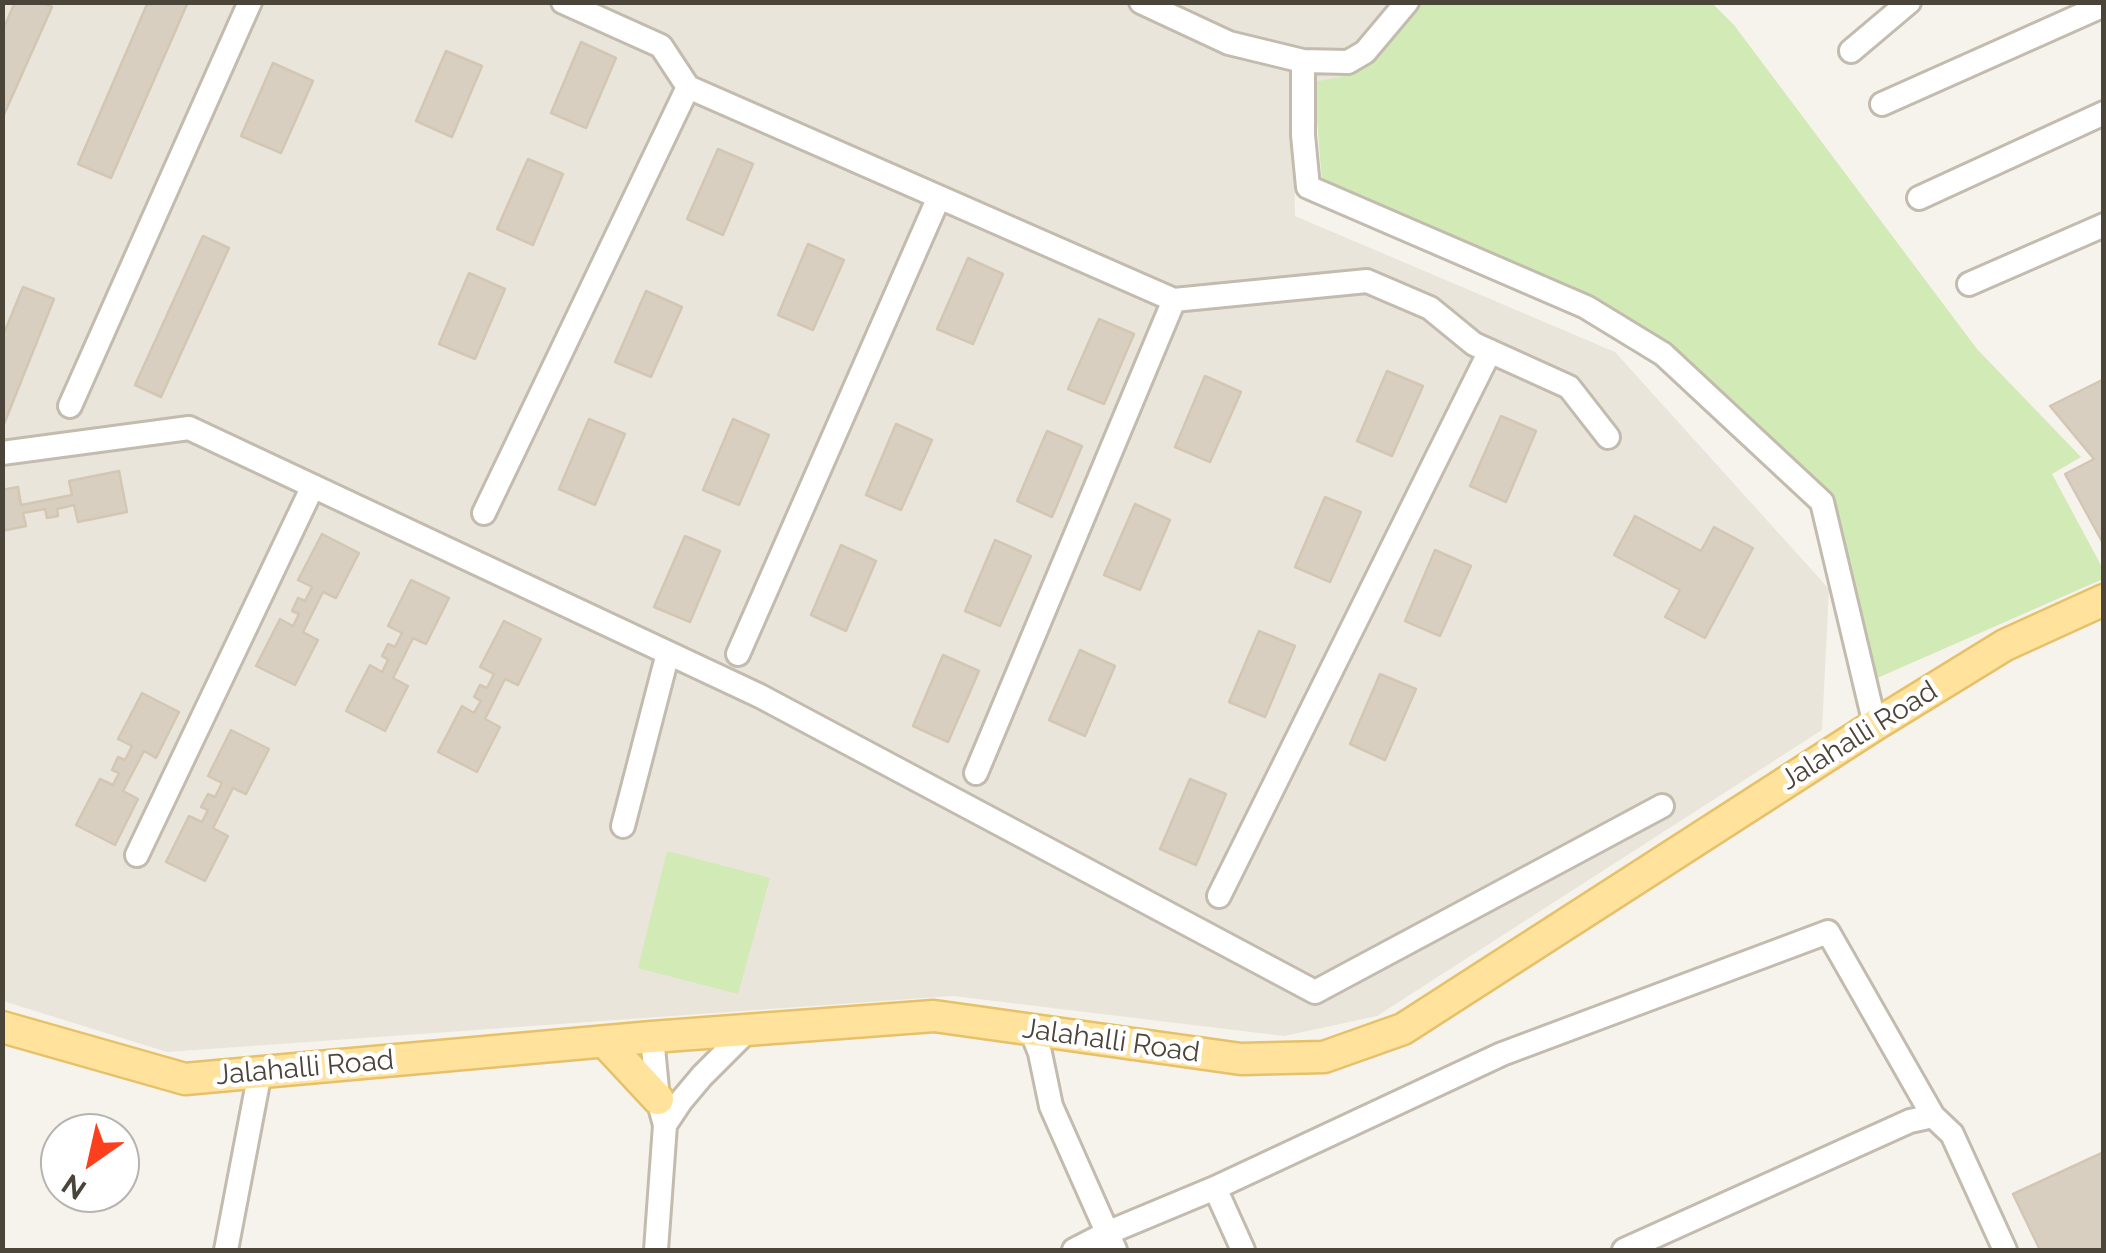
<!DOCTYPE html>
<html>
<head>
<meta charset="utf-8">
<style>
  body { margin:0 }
  #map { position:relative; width:2106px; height:1253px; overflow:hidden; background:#f6f3ec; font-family:Raleway,sans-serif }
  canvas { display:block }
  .frame { position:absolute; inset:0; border:5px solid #4b4439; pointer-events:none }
  .north { position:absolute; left:40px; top:1113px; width:100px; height:100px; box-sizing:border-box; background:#fff; border:2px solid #b7b4b0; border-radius:50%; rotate:214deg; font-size:28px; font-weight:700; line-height:40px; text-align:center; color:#4b4439 }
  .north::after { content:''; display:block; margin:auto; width:35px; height:45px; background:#fc3f1d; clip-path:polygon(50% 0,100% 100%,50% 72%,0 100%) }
</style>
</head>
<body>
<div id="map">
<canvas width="2106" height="1253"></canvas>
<div class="frame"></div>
<div class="north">N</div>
</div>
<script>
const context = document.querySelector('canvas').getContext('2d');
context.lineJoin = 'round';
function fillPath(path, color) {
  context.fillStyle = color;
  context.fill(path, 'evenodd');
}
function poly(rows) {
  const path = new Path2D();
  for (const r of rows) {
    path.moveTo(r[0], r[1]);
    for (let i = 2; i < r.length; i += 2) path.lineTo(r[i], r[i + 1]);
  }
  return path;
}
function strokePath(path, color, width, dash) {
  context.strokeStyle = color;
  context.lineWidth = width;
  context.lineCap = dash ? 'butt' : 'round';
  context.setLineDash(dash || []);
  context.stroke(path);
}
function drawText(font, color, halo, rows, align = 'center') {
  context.font = font + ' Raleway,sans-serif';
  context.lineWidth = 9;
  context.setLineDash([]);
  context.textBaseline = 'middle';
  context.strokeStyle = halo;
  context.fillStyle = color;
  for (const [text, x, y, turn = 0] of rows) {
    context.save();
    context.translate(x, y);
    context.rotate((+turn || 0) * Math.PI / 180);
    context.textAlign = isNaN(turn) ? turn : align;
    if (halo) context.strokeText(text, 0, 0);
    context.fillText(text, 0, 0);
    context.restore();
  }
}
fillPath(poly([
  [2,3,1421,3,1354,74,1293,87,1295,216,1615,352,1829,589,1822,730,1377,1016,1284,1036,953,996,167,1052,3,1001]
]), '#eae5da');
fillPath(poly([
  [1421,3,1712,3,1734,25,1977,349,2081,457,2052,474,2103,569,2103,579,1875,679,1834,502,1666,348,1322,183,1314,82,1354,74],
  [667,851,770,878,738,994,638,968]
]), '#d2eab5');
const building = poly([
  [15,2,41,2,52,7,2,119,2,32,15,2],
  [148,2,188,2,111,178,78,164,148,2],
  [581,42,616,58,586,128,551,113,581,42],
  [446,51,482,66,452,137,416,121,446,51],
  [273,63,313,81,281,153,241,136,273,63],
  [718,149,753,164,723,235,687,219,718,149],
  [528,159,563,174,533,245,497,229,528,159],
  [203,236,229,248,161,397,135,385,203,236],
  [808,244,844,260,813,330,778,315,808,244],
  [968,258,1003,274,973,344,937,329,968,258],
  [469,273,505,289,475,359,439,344,469,273],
  [23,287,54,299,2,429,2,338,23,287],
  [646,291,682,307,651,377,615,362,646,291],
  [1099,319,1134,334,1104,404,1068,389,1099,319],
  [1387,371,1423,386,1392,456,1357,441,1387,371],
  [1205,376,1241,392,1210,462,1175,447,1205,376],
  [2104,379,2104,545,2065,474,2094,459,2050,406,2104,379],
  [1501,416,1536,431,1506,502,1470,486,1501,416],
  [589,419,625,434,595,505,559,489,589,419],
  [733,419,769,435,739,505,703,490,733,419],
  [896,424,932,440,901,510,866,495,896,424],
  [1047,431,1082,446,1052,517,1017,501,1047,431],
  [119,471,127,512,78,522,74,505,57,509,58,516,47,518,45,509,23,513,26,526,2,531,2,490,18,487,21,505,72,495,69,481,119,471],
  [1325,497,1361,512,1330,582,1295,567,1325,497],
  [1135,504,1170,520,1140,590,1104,575,1135,504],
  [1635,516,1701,551,1714,527,1753,548,1705,638,1665,617,1680,590,1614,555,1635,516],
  [322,534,359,553,336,598,323,592,303,632,318,640,295,685,256,666,280,619,293,626,299,614,292,611,298,598,305,601,312,587,298,580,322,534],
  [685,536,720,551,690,622,654,607,685,536],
  [995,540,1031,556,1000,626,965,611,995,540],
  [841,545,876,561,846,631,811,615,841,545],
  [1435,550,1471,566,1440,636,1405,621,1435,550],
  [411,580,449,598,426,644,413,638,393,678,408,686,385,731,346,711,370,665,382,672,388,660,382,656,388,644,395,647,402,633,388,626,411,580],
  [504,621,541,639,518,685,505,679,485,719,500,727,477,772,438,752,462,706,474,713,481,701,474,697,480,685,487,688,494,674,480,667,504,621],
  [1259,631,1295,646,1265,717,1229,702,1259,631],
  [1080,650,1115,666,1085,736,1049,720,1080,650],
  [943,655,979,671,948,742,913,726,943,655],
  [1380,674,1416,689,1385,760,1350,744,1380,674],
  [142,693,179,712,156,758,144,751,123,791,138,799,115,845,76,825,100,779,113,785,119,773,112,770,118,757,125,760,132,746,118,739,142,693],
  [231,730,269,749,246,794,233,788,213,828,228,836,205,881,166,862,189,816,202,822,208,810,201,807,208,794,215,797,222,783,208,776,231,730],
  [1190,779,1226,794,1196,865,1160,849,1190,779],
  [2104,1152,2104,1250,2040,1250,2013,1194,2104,1152]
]);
fillPath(building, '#d8cfc1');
strokePath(building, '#d3c7b4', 2.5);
const minor = poly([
  [563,2,661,46,688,87,1174,300,1367,281,1430,308,1474,344,1569,387,1608,437],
  [1141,2,1229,43,1303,61,1348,62,1365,52,1407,2],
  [1851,51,1909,2],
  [1303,61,1303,135,1308,187,1586,307,1663,354,1822,502,1875,725],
  [1882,104,2104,5],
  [1919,198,2104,113],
  [1969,284,2104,225],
  [70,406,250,2],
  [2,453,189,428,760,696,1315,992,1662,806],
  [484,513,688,87],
  [738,654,939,197],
  [976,773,1174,300],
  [623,826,668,653],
  [137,855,313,486],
  [1219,896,1490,351],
  [1031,1030,1040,1053,1051,1106,1115,1250],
  [652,1037,658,1099,665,1125,656,1250],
  [665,1125,681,1101,702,1076,747,1031],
  [1215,1188,1243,1250],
  [226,1250,260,1072],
  [1074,1250,1107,1233,1215,1188,1502,1054,1828,932,1933,1116],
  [1624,1250,1910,1121,1933,1116,1952,1134,2005,1250]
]);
const major = poly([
  [2,1027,185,1079,652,1037,934,1016,1241,1059,1324,1057,1403,1029,1875,725,2005,645,2104,600],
  [605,1042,658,1099]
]);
strokePath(minor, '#c2bbae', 28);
strokePath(major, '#e6c16a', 35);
strokePath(minor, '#fff', 22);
strokePath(major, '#ffe39c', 30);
drawText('28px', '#4b4439', '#fff', [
  ["Jalahalli Road",1859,736,-32],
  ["Jalahalli Road",1111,1041,8],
  ["Jalahalli Road",305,1068,-5]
]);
</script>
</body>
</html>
